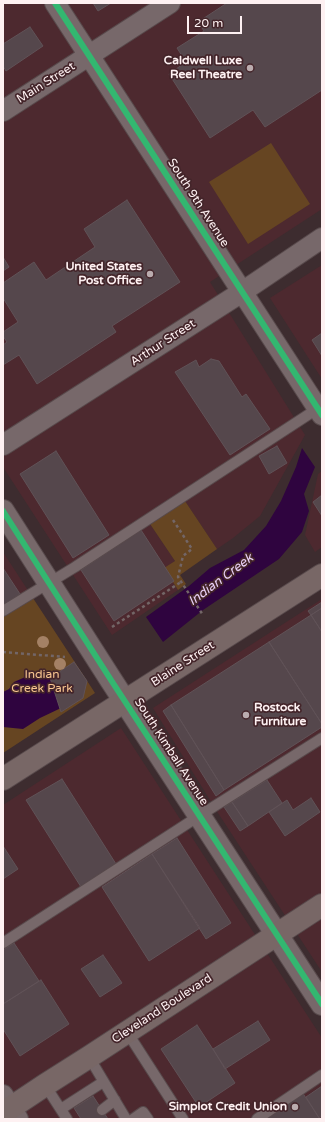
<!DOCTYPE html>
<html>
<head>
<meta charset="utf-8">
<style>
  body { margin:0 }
  #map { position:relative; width:325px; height:1122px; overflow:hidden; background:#3d2c2f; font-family:"Varela Round",sans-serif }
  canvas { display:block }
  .frame { position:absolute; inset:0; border:4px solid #fef1f2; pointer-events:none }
  .scale { position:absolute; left:187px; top:16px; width:55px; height:18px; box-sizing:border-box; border:2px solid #fef1f2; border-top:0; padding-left:5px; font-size:12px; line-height:14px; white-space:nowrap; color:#fef1f2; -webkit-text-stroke:3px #44252a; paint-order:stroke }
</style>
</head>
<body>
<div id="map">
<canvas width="325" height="1122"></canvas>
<div class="frame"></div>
<div class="scale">20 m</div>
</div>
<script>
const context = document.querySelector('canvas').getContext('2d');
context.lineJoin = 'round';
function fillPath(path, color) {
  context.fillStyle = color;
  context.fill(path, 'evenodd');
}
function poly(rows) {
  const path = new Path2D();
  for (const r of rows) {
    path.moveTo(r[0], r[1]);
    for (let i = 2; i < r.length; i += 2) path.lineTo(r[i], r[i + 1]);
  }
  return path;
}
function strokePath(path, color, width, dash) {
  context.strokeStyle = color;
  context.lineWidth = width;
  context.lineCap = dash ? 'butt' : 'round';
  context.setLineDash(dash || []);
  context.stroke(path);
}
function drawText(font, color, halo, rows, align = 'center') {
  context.font = font + ' "Varela Round",sans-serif';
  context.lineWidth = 3.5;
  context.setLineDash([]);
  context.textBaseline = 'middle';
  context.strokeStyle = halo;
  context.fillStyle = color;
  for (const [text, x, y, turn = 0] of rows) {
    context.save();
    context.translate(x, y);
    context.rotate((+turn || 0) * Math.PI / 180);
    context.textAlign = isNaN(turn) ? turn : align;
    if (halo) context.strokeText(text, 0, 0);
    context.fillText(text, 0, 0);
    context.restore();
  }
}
fillPath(poly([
  [3,3,322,3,322,209,210,282,305,435,260,516,233,538,217,549,185,501,150,524,175,561,165,568,178,590,112,635,3,467],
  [322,265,322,379,270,298],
  [322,471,322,547,315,552,305,535,318,474],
  [3,552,29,592,3,608],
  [322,599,322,972,218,813,153,708],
  [121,728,322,1038,322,1119,3,1119,3,805]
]), '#4d292f');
fillPath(poly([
  [271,143,310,204,248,244,209,182],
  [185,501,217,549,180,575,186,584,178,590,164,568,175,561,150,524],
  [29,592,95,693,3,753,3,608]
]), '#664522');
fillPath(poly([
  [302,448,315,467,304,494,309,511,302,532,279,559,203,610,163,642,146,617,189,586,210,568,244,550,266,526,281,501,296,467],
  [42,672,48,676,54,683,61,708,40,718,23,729,3,727,3,692,9,689,14,682,32,674]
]), '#2f043f');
const building = poly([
  [93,3,111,3,98,11,93,3],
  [227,3,322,3,322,90,265,127,253,110,210,138,169,74,186,62,177,48,204,31,198,22,227,3],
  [30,27,43,46,6,71,3,66,3,44,30,27],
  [127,200,180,282,112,326,116,332,37,384,19,355,3,365,3,345,7,342,3,336,3,332,18,322,3,298,3,283,34,262,46,280,95,247,84,229,127,200],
  [3,257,9,267,3,271,3,257],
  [322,333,322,356,312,340,322,333],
  [211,359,219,361,242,397,246,394,270,429,230,455,175,372,196,360,199,367,211,359],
  [277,446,287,463,269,474,259,456,277,446],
  [56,451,109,535,73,558,20,474,56,451],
  [322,495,322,516,313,502,322,495],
  [141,530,174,581,114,621,81,570,141,530],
  [3,568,20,594,3,605,3,568],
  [322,602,322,608,311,615,308,611,322,602],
  [322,608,322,632,311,615,322,608],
  [311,615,322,632,322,724,269,642,311,615],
  [269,642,322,724,322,727,224,790,171,705,269,642],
  [74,662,87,681,83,698,61,712,50,678,74,662],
  [171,705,224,790,216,796,163,711,171,705],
  [62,779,116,864,81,887,26,800,62,779],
  [267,780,282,803,248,826,232,802,267,780],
  [311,798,320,812,285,836,269,812,287,800,293,810,311,798],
  [232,802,248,826,240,831,224,807,232,802],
  [177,838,231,923,206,939,152,854,177,838],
  [3,846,18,869,3,879,3,846],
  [152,854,200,928,149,961,102,887,152,854],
  [14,943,39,981,3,1004,3,950,14,943],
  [103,955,122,983,100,997,81,969,103,955],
  [41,980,69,1024,20,1056,3,1029,3,1004,41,980],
  [258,1021,270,1040,225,1069,213,1049,258,1021],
  [197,1025,235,1083,199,1107,161,1049,197,1025],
  [322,1086,322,1116,319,1118,306,1097,322,1086],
  [302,1092,320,1119,261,1119,302,1092],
  [93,1096,108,1119,81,1119,74,1108,93,1096]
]);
fillPath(building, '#55474c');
strokePath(building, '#605257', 1);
const lane = poly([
  [3,611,75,567,320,407],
  [3,943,199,816,322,738],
  [127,1032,183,1119],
  [89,1057,126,1119],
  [45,1085,67,1119],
  [61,1109,103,1082],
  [102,1110,115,1100],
  [133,1119,143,1112,148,1119],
  [257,1119,322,1075]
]);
const street = poly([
  [55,3,322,415],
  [3,111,170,3],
  [3,445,242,292,322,238],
  [3,1095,18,1119]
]);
const secondary = poly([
  [3,511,111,680,322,1004]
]);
const primary = poly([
  [3,779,322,575],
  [3,1113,45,1085,89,1057,322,905]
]);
strokePath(lane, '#584a4c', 12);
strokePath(street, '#584a4c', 22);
strokePath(secondary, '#584a4c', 24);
strokePath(primary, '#584a4c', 24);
strokePath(poly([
  [173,520,192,549,183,556,178,577,203,615],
  [112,627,181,582],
  [3,652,65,657]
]), '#736667', 2.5, [3, 3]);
strokePath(lane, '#77686a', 10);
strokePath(street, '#77686a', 20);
strokePath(secondary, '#77686a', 22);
strokePath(primary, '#786766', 22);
strokePath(poly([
  [55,3,322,415],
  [3,511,111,680,322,1004]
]), '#33b770', 6);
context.fillStyle = '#a48165';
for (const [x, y] of [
  [43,642],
  [60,664]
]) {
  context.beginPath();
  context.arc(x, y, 6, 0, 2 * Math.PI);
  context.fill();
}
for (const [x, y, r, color] of [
  [250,68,4,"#baacae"],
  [150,274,4,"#baacae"],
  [246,715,4,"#baacae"],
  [295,1107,4,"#baacae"]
]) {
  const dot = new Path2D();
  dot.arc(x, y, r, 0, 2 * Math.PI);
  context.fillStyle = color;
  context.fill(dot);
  strokePath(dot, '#44252a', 1.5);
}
drawText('bold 12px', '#fef1f2', '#44252a', [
  ["Caldwell Luxe",242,61],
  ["Reel Theatre",242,75],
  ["United States",142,267],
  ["Post Office",142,281],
  ["Rostock",254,708,"left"],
  ["Furniture",254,722,"left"],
  ["Simplot Credit Union",287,1107]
], 'right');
drawText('12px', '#fef1f2', '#44252a', [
  ["Main Street",46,83,-32],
  ["South 9th Avenue",198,203,57],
  ["Arthur Street",163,343,-33],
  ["Blaine Street",183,664,-33],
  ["South Kimball Avenue",171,752,57],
  ["Cleveland Boulevard",162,1009,-33]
]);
drawText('12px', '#f9c691', '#44252a', [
  ["Indian",42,675],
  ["Creek Park",42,689]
]);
drawText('italic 13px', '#ead1f8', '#44252a', [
  ["Indian Creek",221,580,-37]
]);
</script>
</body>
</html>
